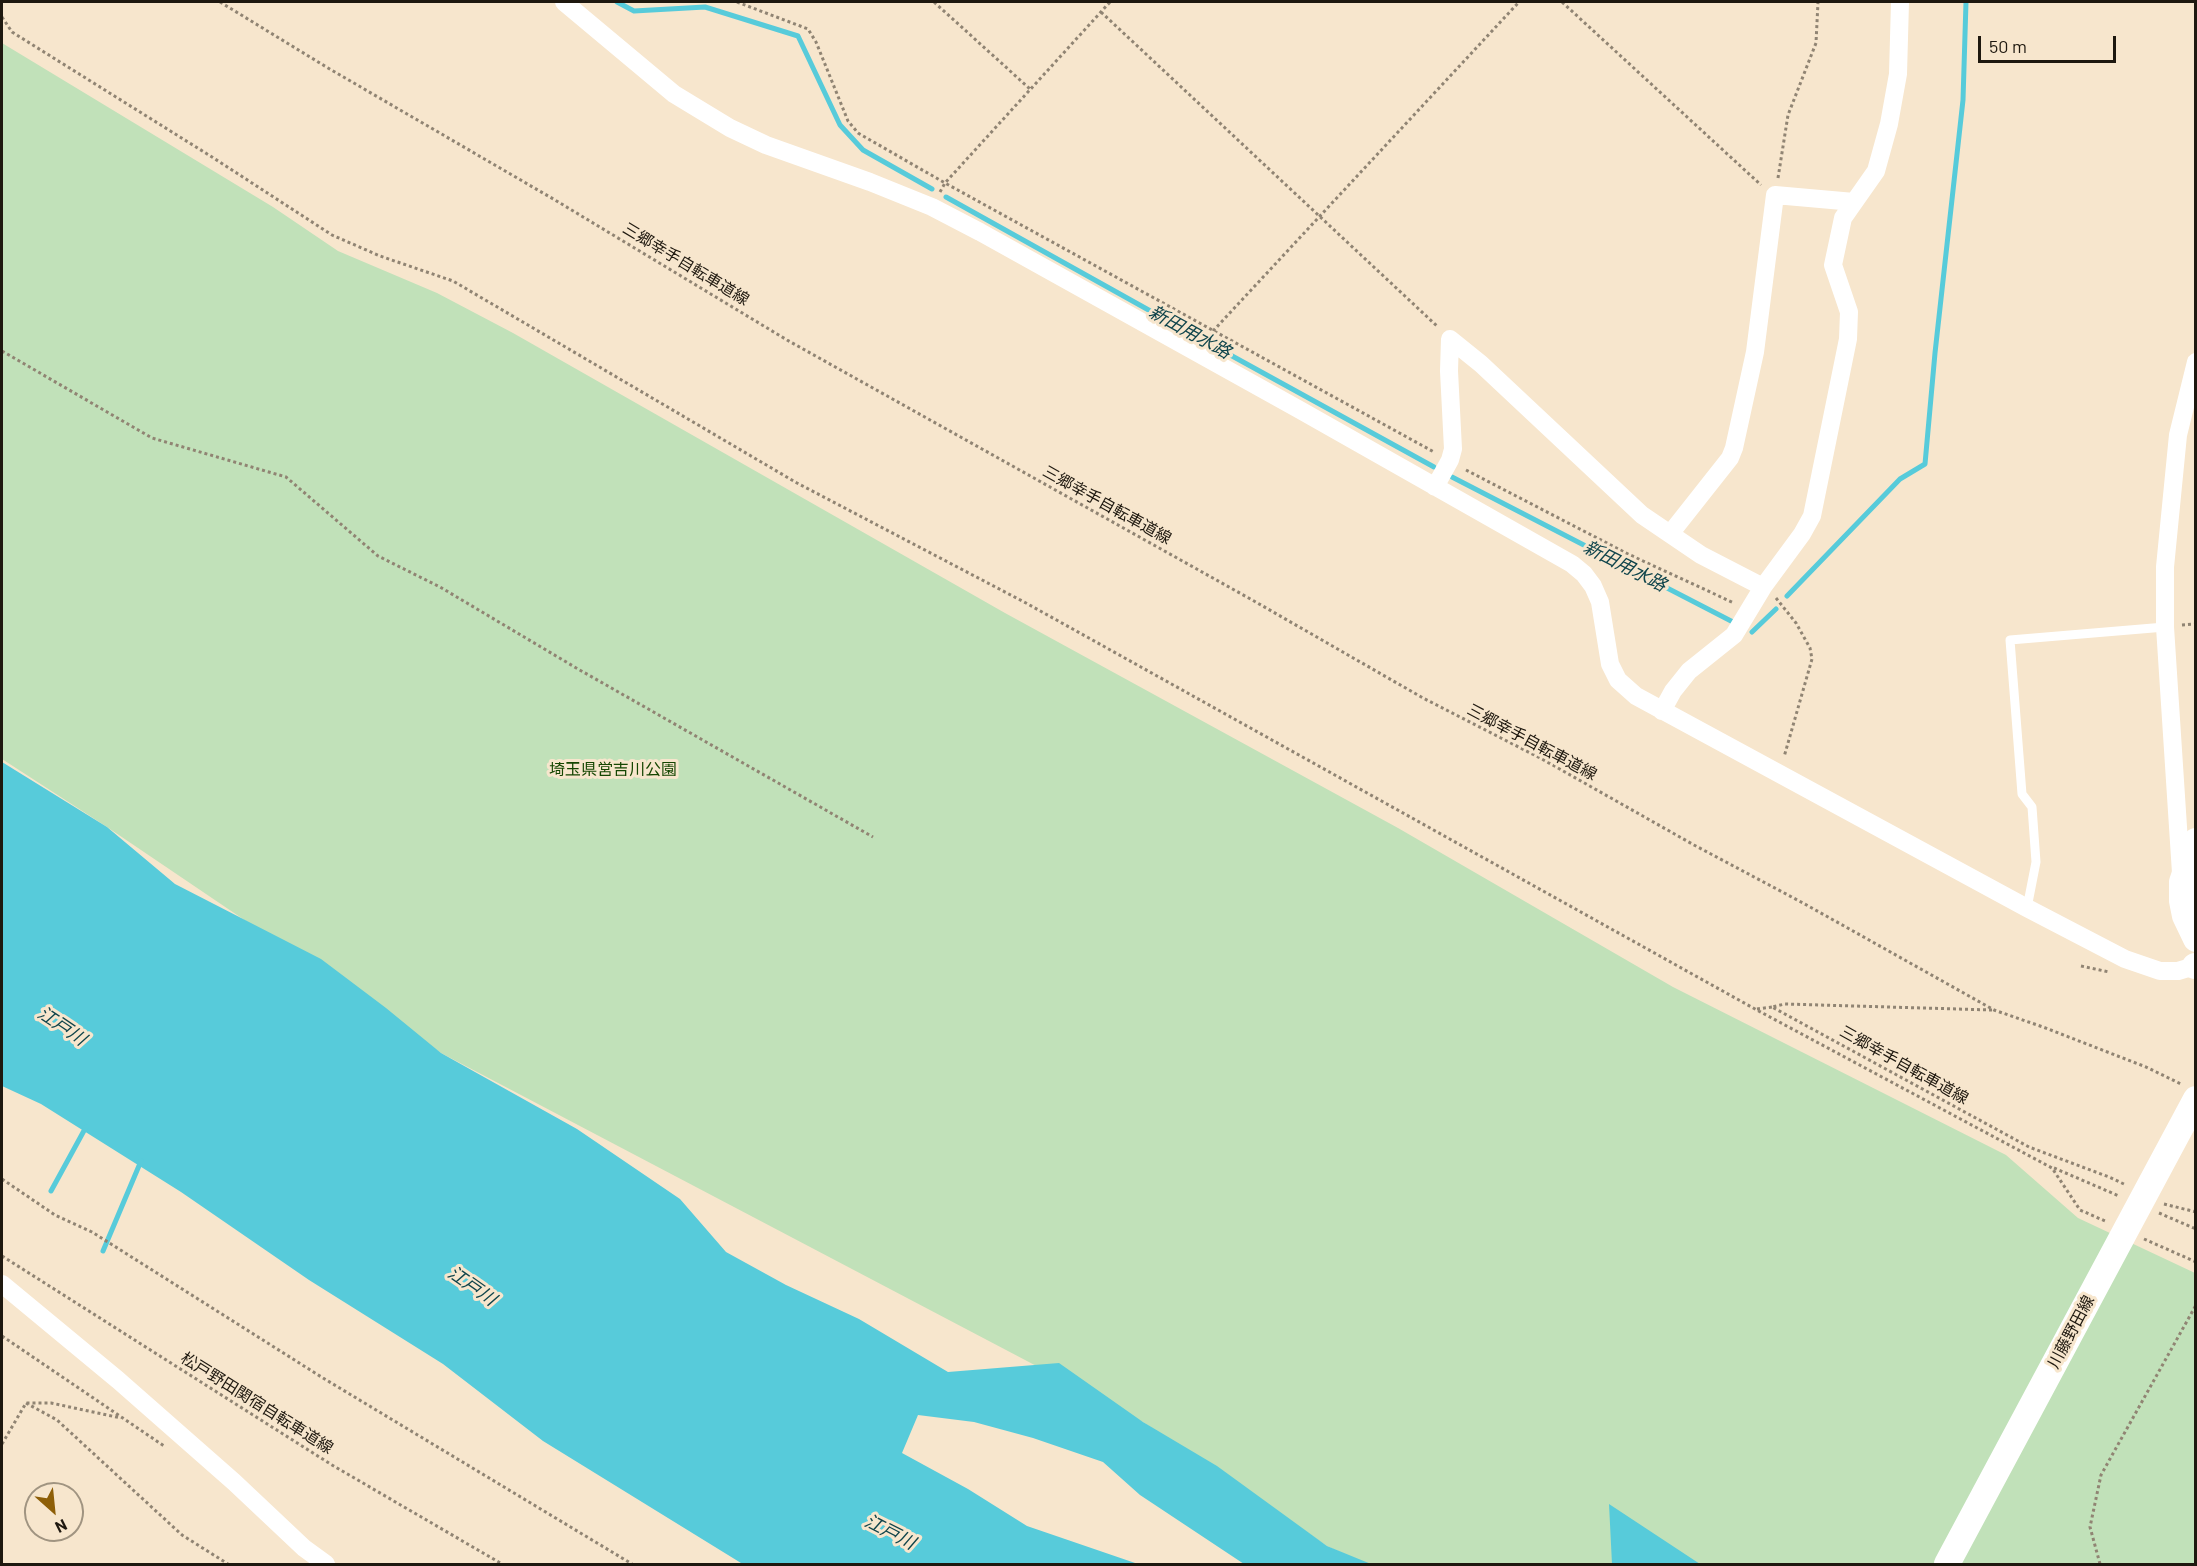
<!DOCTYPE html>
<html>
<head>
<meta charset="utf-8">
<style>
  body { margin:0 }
  #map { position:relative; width:2197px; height:1566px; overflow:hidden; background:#f7e6cd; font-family:Barlow,sans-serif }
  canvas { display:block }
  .frame { position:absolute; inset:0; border:3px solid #1e180f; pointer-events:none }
  .north { position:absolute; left:24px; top:1482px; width:60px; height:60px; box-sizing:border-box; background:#f7e6cd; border:2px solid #a09481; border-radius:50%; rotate:153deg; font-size:16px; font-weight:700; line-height:24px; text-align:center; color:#1e180f }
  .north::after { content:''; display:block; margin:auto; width:21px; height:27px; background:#8e5f08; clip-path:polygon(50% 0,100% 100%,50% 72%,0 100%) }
  .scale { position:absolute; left:1978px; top:36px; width:138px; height:27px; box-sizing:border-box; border:3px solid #1e180f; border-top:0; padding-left:8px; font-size:18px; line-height:21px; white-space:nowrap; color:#1e180f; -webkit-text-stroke:4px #f7e6cd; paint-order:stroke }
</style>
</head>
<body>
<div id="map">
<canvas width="2197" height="1566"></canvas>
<div class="frame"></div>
<div class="north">N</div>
<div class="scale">50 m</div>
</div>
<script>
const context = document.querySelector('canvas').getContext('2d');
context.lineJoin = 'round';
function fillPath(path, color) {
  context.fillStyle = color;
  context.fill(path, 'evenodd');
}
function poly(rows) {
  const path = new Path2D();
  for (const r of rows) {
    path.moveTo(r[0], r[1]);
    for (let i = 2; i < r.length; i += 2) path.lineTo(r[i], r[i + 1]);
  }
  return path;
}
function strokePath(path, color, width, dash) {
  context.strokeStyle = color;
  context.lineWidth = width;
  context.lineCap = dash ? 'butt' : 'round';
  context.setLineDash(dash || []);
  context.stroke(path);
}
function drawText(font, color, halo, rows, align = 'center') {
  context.font = font + ' Barlow,"Noto Sans JP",sans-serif';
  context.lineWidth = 6;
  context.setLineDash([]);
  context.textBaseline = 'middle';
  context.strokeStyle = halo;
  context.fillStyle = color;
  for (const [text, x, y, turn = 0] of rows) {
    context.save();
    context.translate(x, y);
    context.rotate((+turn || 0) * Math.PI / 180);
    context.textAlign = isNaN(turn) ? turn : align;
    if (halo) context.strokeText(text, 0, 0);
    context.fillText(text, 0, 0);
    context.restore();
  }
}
fillPath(poly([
  [2,43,273,207,338,251,437,293,513,333,1005,613,1398,828,1673,987,2006,1155,2078,1218,2195,1273,2195,1564,1366,1564,1327,1546,1143,1422,441,1053,107,827,2,759]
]), '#c1e1b9');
fillPath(poly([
  [2,762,107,827,175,884,321,959,386,1008,441,1053,577,1129,680,1199,726,1252,786,1285,859,1319,948,1372,1059,1363,1143,1422,1217,1466,1327,1546,1371,1564,1244,1564,1140,1495,1103,1462,1033,1438,974,1422,918,1415,902,1453,968,1489,1027,1526,1138,1564,741,1563,543,1441,443,1364,309,1280,181,1192,41,1104,2,1086],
  [1609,1504,1700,1564,1612,1564]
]), '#57cbda');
strokePath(poly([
  [617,2,634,11,705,7,798,36,840,125,863,150,932,189],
  [946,197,1154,313,1434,467],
  [1452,477,1733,622],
  [1787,596,1900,479,1925,464,1935,353,1963,100,1966,2],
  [1752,632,1776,609],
  [51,1191,86,1127],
  [103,1251,141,1161]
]), '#57cbda', 5);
strokePath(poly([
  [220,2,328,68,555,200,787,340,1254,601,1423,698,1542,759,1694,845,1803,903,1994,1010,2043,1027,2146,1067,2181,1084],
  [737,2,808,29,816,42,848,121,858,133,945,183,1434,452],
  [934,2,1030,89],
  [1562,2,1761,185],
  [1101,12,1438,327],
  [2,17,12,32,212,157,332,235,380,256,453,281,797,483,1026,603,1755,1009,2052,1168,2080,1210,2105,1221],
  [1778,178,1788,115,1816,43,1818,2],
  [940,192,945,183,1110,2],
  [1213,331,1519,2],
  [2,351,152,438,286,477,378,556,440,587,578,669,873,837],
  [1466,470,1628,554,1734,603],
  [1776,598,1796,623,1810,648,1812,659,1784,757],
  [2182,625,2196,624],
  [2081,966,2109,972],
  [1757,1009,1772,1007],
  [1992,1010,1785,1004,1772,1007,2029,1147,2109,1177,2126,1185],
  [2054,1168,2119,1196],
  [2,1179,55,1215,92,1232,323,1378,632,1564],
  [2164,1204,2196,1212],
  [2159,1213,2196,1229],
  [2144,1239,2196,1262],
  [2,1256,332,1465,502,1564],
  [2,1336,164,1446],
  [26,1403,57,1420,182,1535,228,1564],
  [2,1444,26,1403,51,1403,121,1418],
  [2100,1564,2090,1527,2101,1475,2196,1305]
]), '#908473', 3, [3, 3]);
strokePath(poly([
  [2027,908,2036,862,2032,807,2022,794,2010,640,2165,627]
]), '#fff', 9);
strokePath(poly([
  [564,2,674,94,730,128,766,145,870,182,932,207,980,232,1300,410,1572,564,1584,574,1593,586,1600,602,1610,664,1618,680,1636,696,2027,908,2125,959,2160,971,2178,971,2195,966],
  [1435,487,1450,460,1453,449,1449,371,1450,339,1481,364,1642,515,1701,555,1763,587],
  [1670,534,1730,458,1734,448,1755,352,1775,195,1854,202],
  [1662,711,1673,691,1689,671,1734,635,1763,587,1802,534,1812,516,1848,339,1849,312,1833,265,1843,218,1876,171,1889,124,1898,74,1900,2],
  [2181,873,2165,627,2165,567,2178,435,2196,362],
  [2,1284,118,1380,234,1482,304,1548,326,1564]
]), '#fff', 18);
strokePath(poly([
  [2196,841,2182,882,2182,901,2185,916,2196,939],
  [2195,966,2196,966],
  [1947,1564,2196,1099]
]), '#fff', 26);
drawText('16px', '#1e180f', '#f7e6cd', [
  ["三郷幸手自転車道線",686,264,31],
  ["三郷幸手自転車道線",1107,505,29],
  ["三郷幸手自転車道線",1532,742,28],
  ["三郷幸手自転車道線",1904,1065,29],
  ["川藤野田線",2071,1332,-62],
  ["松戸野田関宿自転車道線",257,1403,32]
]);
drawText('16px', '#154602', '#f7e6cd', [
  ["埼玉県営吉川公園",613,770]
]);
drawText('italic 18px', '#0f444b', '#f7e6cd', [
  ["新田用水路",1190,332,29],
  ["新田用水路",1625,566,27],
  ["江戸川",62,1026,34],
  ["江戸川",472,1286,35],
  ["江戸川",890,1532,27]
]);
</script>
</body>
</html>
